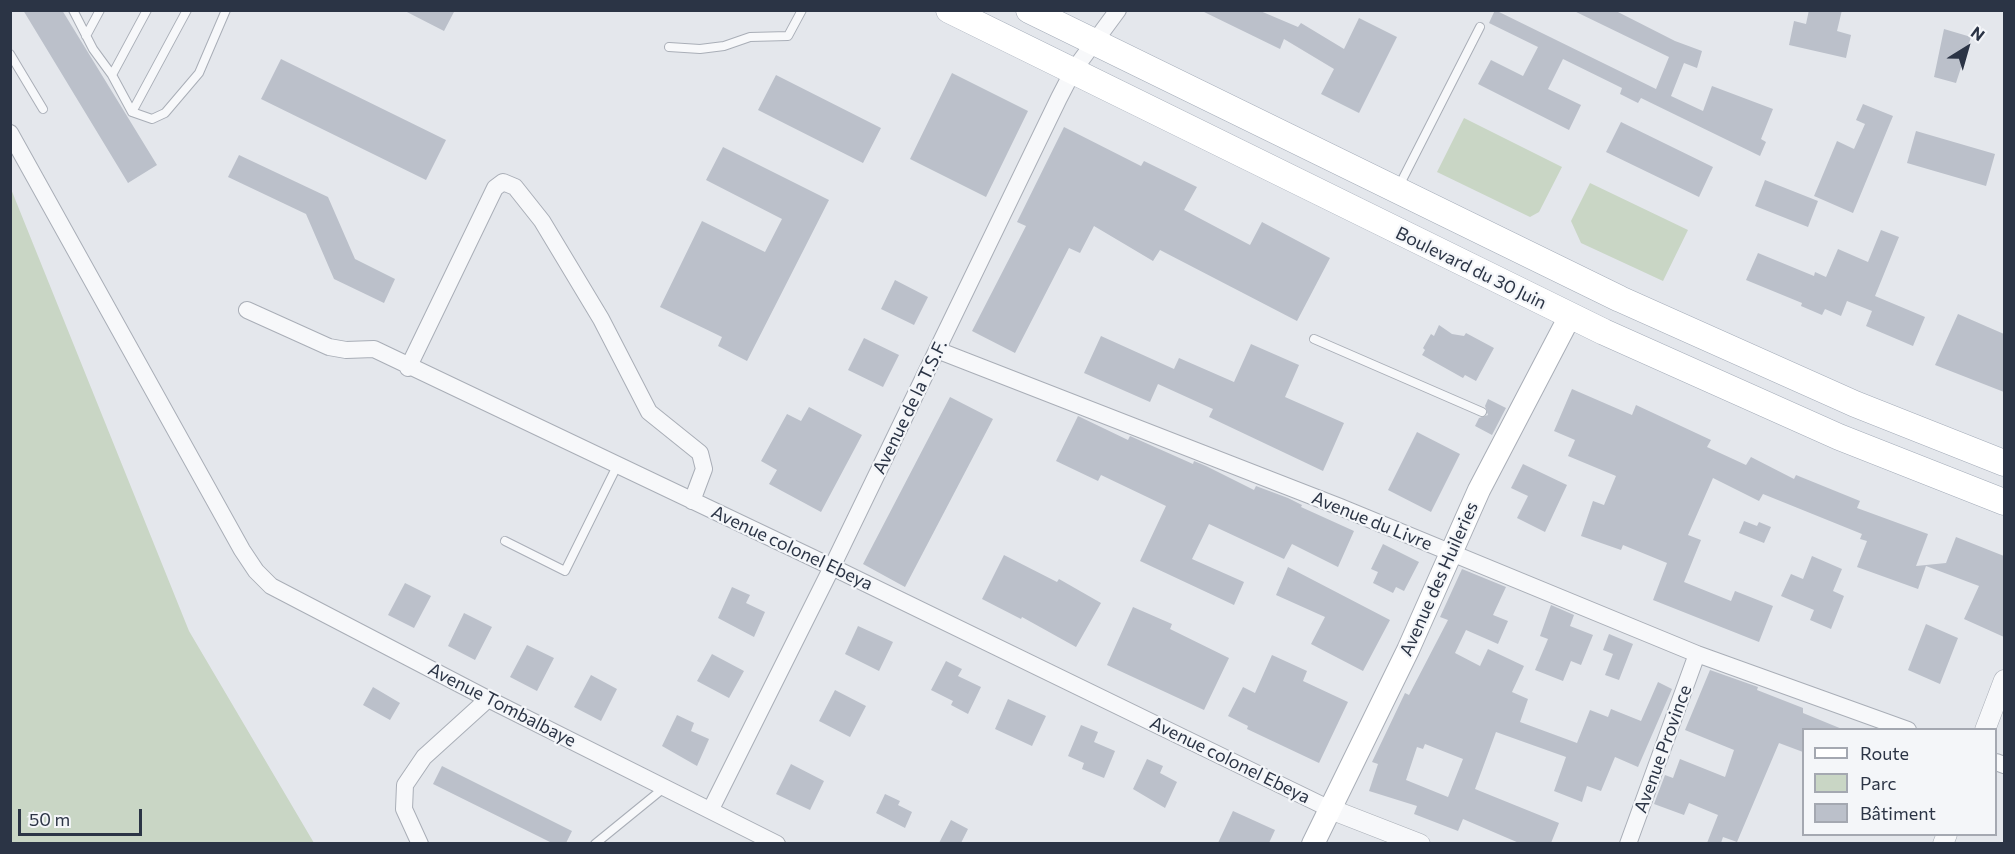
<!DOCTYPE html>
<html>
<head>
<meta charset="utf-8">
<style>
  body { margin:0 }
  #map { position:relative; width:2015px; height:854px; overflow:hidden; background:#e4e7ec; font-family:Commissioner,sans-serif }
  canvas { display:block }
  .frame { position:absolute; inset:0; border:12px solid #2b3445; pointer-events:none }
  .legend { position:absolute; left:1802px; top:728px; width:195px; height:108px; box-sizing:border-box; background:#f4f6f9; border:2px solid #a4a8b1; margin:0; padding:8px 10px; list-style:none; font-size:18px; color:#2b3445 }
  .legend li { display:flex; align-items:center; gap:12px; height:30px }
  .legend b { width:30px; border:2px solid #a4a8b1 }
  .north { position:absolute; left:1937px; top:18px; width:60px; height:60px; -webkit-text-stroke:4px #f4f6f9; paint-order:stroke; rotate:37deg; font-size:16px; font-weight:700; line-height:24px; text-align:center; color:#2b3445 }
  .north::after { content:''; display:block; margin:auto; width:21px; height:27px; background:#2b3445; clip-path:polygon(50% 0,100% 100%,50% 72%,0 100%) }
  .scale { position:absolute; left:18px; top:809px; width:124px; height:27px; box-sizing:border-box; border:3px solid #2b3445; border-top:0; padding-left:8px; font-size:18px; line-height:21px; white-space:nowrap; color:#2b3445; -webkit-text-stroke:4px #f4f6f9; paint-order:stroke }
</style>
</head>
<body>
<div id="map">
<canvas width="2015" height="854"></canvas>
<div class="frame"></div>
<ul class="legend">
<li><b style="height:8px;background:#fff"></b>Route</li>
<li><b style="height:16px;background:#c9d6c5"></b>Parc</li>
<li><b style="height:16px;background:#bbc0ca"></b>Bâtiment</li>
</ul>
<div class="north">N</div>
<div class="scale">50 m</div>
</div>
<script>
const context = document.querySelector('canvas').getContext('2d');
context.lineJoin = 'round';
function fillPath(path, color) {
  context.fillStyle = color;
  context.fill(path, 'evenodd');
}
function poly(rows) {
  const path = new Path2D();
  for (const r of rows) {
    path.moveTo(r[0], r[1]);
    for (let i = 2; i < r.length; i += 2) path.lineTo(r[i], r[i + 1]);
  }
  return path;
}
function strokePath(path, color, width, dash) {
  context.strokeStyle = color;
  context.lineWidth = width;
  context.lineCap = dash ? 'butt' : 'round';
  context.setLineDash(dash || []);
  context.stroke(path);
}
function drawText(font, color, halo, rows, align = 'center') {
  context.font = font + ' Commissioner,sans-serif';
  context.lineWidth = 4.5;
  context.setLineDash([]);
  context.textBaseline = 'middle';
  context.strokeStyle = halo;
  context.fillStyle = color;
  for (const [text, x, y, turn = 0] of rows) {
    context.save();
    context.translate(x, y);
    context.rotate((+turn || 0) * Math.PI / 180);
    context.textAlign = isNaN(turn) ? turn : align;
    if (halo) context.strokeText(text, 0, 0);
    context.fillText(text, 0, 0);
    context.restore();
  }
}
fillPath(poly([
  [1464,118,1562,167,1539,212,1530,217,1437,172],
  [1590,183,1688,230,1663,281,1581,243,1571,221],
  [11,189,189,631,314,843,11,843]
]), '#c9d6c5');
fillPath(poly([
  [23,10,62,10,157,165,128,183],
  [403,10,455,10,444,31],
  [1200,10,1258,10,1298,27,1301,23,1344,49,1359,18,1397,37,1359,113,1321,94,1334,69,1284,39,1280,49],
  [1495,10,1656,89,1669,57,1572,10,1614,10,1675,41,1702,51,1697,68,1684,63,1671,96,1703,111,1712,86,1773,109,1761,139,1766,142,1760,156,1641,98,1638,103,1620,94,1622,88,1563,59,1548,89,1581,105,1569,130,1478,84,1491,60,1523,76,1538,47,1489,23],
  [1809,10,1842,10,1837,31,1851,35,1846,58,1789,45,1794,21,1806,24],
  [1944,29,1971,37,1956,83,1934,77],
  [281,59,446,140,426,180,261,99],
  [952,73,1028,111,986,197,910,159],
  [776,75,881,128,863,163,758,110],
  [1863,104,1893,116,1853,213,1814,196,1837,141,1854,149,1865,124,1856,120],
  [1621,122,1713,167,1699,197,1606,152],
  [1064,127,1141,166,1144,161,1197,187,1184,210,1250,245,1262,222,1330,258,1297,321,1160,250,1153,261,1094,226,1080,253,1069,248,1015,353,972,331,1026,226,1017,222],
  [1916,131,1995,154,1986,186,1907,163],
  [723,147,829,200,747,361,718,346,722,337,660,307,702,221,765,252,782,219,706,180],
  [239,155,328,197,355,259,395,279,384,303,334,279,306,214,228,177],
  [1765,180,1818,201,1808,227,1755,206],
  [1881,230,1899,237,1875,296,1925,317,1913,346,1866,326,1872,311,1847,301,1841,316,1825,309,1822,315,1801,306,1802,303,1746,280,1758,253,1814,276,1815,272,1826,277,1838,249,1868,262],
  [895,280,928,297,914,325,881,309],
  [1958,314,2004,334,2004,392,1935,365],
  [1439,325,1452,334,1464,336,1466,333,1494,348,1476,381,1465,375,1463,378,1422,355,1425,350,1423,348,1431,334,1434,336],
  [1101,336,1174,369,1179,358,1234,382,1251,344,1299,365,1285,397,1344,423,1323,471,1209,417,1213,409,1158,384,1150,402,1084,373],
  [864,338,899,355,883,387,848,370],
  [1572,389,1632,415,1636,405,1711,440,1707,447,1746,465,1751,457,1794,479,1796,475,1860,501,1857,508,1928,534,1916,566,1946,563,1956,537,2004,556,2004,637,1964,619,1979,586,1926,566,1918,589,1857,567,1867,541,1860,539,1862,534,1763,494,1759,501,1713,478,1688,535,1701,540,1684,582,1731,601,1735,591,1773,606,1759,642,1653,600,1667,563,1623,545,1621,550,1581,536,1593,501,1604,505,1616,476,1568,456,1575,440,1554,431],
  [950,397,993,419,905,587,863,564],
  [1488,399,1506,408,1492,435,1475,426,1479,418,1488,415,1485,406],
  [809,407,862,435,821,512,769,484,777,470,761,461,787,414,801,421],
  [1078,416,1128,440,1130,436,1193,464,1194,461,1206,466,1254,490,1256,486,1288,498,1302,505,1301,507,1354,531,1338,567,1292,544,1284,559,1209,524,1192,559,1244,582,1234,605,1140,561,1166,506,1101,475,1098,481,1056,461],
  [1417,432,1460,454,1431,512,1388,490],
  [1523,464,1567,485,1545,532,1517,518,1528,496,1511,488],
  [1744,521,1757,526,1759,522,1771,527,1764,543,1739,533],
  [1383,544,1419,562,1404,591,1396,587,1393,593,1373,583,1378,572,1371,569],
  [1004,555,1057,582,1059,579,1101,603,1076,647,1022,617,1021,619,982,599],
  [1812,556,1842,569,1833,591,1844,596,1831,629,1810,620,1814,610,1781,596,1791,574,1803,579],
  [1288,567,1390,620,1363,671,1311,644,1325,617,1276,595],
  [1462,569,1506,587,1493,615,1508,621,1498,644,1466,630,1455,653,1480,666,1488,649,1524,666,1512,692,1528,699,1520,722,1577,743,1590,710,1608,717,1611,709,1641,721,1658,682,1672,689,1638,767,1615,757,1601,791,1587,786,1582,802,1554,791,1566,757,1496,732,1475,789,1559,823,1551,843,1519,843,1463,819,1458,831,1414,814,1417,806,1369,791,1378,764,1372,762,1405,693,1409,695,1448,620,1440,617],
  [1425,744,1463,759,1448,797,1406,780,1417,747,1423,749],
  [405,583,431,596,414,628,388,615],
  [732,587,750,595,746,603,765,612,754,637,718,618],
  [1551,605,1574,615,1570,626,1593,635,1581,665,1571,661,1563,681,1535,670,1548,639,1540,636],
  [1133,607,1172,624,1170,629,1229,658,1204,710,1107,665],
  [464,613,492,627,475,660,448,646],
  [1926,624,1958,638,1940,684,1908,670],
  [858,626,893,642,879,671,845,654],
  [1609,634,1633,644,1619,680,1605,675,1613,654,1603,650],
  [527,645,554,658,537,691,510,677],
  [712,654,744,671,729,698,697,681],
  [1272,655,1307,671,1303,681,1348,702,1319,763,1247,729,1248,726,1228,716,1243,687,1255,693],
  [946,661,962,669,958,676,981,687,968,714,951,705,953,701,931,690],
  [1710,670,1758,687,1757,690,1803,708,1803,713,1842,729,1803,729,1803,752,1779,743,1737,842,1723,837,1721,843,1707,843,1718,815,1689,803,1684,815,1654,804,1665,775,1673,778,1680,759,1725,777,1734,750,1685,730],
  [591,675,617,689,601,721,574,707],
  [373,687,400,703,390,720,363,705],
  [835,690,866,706,850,737,819,721],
  [1008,699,1046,716,1032,746,995,729],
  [677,715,694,723,691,731,709,739,697,766,662,746],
  [1081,725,1098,732,1094,742,1115,751,1104,778,1082,769,1084,763,1068,756],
  [1147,759,1163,766,1160,773,1177,782,1165,808,1133,789],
  [791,764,824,781,810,810,776,794],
  [442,766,572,831,566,843,552,843,433,784],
  [885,794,900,801,898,805,912,812,905,828,876,813],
  [1233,811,1275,830,1269,843,1218,843],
  [951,820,968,829,961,843,939,843]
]), '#bbc0ca');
const service = poly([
  [73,10,93,49,112,75,132,112,152,119,165,113,199,73,226,10],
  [86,36,100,10],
  [669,47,700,49,724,46,750,37,788,36,802,10],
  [10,54,43,109],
  [112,75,147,10],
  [132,112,187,10],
  [1398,188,1480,27],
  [1314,339,1482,412],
  [505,541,565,571,617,466],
  [595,844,665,787]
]);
const minor = poly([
  [10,133,242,550,256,571,271,586,488,699,777,844],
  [247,310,329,347,346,350,374,349,832,567,1330,809],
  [937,350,1340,507,1697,654,1908,730],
  [408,368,495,188,503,182,515,187,542,221,601,319,649,412,700,453,704,469,692,501],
  [1996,762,2004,765],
  [711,809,832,567,1059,98,1073,71,1118,10],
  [420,844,404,809,405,785,424,757,488,699],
  [1628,844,1697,654]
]);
const tertiary = poly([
  [1985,730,2004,680],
  [1330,809,1420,844],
  [1943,844,1947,834]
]);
const secondary = poly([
  [1313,844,1408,650,1479,490,1570,316]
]);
const primary = poly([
  [949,10,1604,332,1839,437,2004,502],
  [1029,10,1620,299,1855,404,2004,463]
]);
strokePath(service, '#a9aeb7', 10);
strokePath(minor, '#a9aeb7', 18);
strokePath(tertiary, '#a9aeb7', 21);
strokePath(secondary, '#a9aeb7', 24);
strokePath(primary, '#a3abb8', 27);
strokePath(service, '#f7f8fa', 8);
strokePath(minor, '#f7f8fa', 16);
strokePath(tertiary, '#f7f8fa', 20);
strokePath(secondary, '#fff', 22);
strokePath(primary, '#fff', 26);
drawText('18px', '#2b3445', '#f4f6f9', [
  ["Boulevard du 30 Juin",1471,268,26],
  ["Avenue de la T.S.F.",910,407,-64],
  ["Avenue du Livre",1372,521,22],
  ["Avenue colonel Ebeya",792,548,25],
  ["Avenue des Huileries",1439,579,-66],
  ["Avenue Tombalbaye",502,705,27],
  ["Avenue Province",1663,749,-70],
  ["Avenue colonel Ebeya",1230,760,26]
]);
</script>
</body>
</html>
